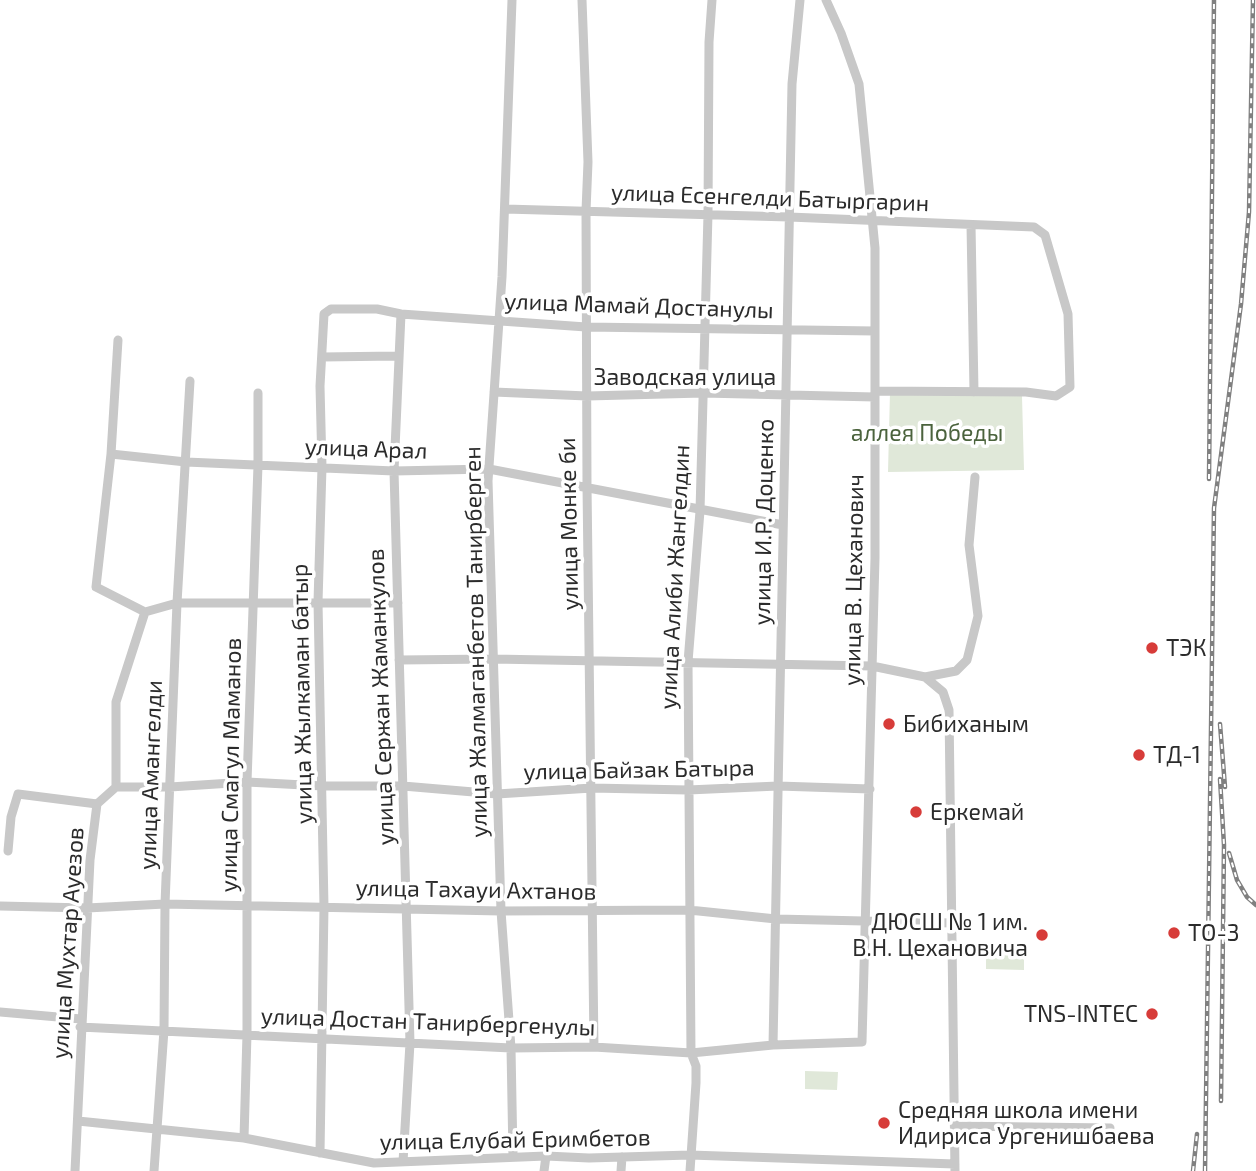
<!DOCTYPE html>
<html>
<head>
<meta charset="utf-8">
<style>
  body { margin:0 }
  canvas { display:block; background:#fff }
</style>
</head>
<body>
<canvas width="1256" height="1171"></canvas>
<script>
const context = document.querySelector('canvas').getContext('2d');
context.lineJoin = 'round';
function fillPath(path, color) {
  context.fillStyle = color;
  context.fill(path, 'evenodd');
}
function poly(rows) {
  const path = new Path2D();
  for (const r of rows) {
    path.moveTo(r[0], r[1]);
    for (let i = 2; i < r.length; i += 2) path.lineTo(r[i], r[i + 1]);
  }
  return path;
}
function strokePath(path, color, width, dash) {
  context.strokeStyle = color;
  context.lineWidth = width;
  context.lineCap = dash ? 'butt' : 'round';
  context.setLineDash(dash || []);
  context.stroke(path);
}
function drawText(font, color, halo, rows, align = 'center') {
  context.font = font + ' "Exo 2",sans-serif';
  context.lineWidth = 7;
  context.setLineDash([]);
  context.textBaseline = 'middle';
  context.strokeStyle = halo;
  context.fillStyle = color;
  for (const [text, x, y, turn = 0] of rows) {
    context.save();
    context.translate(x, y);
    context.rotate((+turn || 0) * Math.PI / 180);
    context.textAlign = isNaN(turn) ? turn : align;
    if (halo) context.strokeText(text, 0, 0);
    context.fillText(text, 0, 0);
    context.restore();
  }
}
fillPath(poly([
  [890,392,1022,396,1024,470,888,472],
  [986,945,1024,946,1024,970,986,969],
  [805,1071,838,1072,837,1090,805,1089]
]), '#e0e8d9');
strokePath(poly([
  [512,0,502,277,488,481,501,911,511,1048,513,1157],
  [582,0,588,162,586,211,587,486,594,1047],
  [505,209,789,217,1034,227,1045,235,1068,314,1070,387,1056,396,1026,392,875,391],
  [971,225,974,392],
  [401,314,394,471,410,1043,403,1162],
  [118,340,111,454,96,587,145,612],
  [322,357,397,356],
  [494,392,587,396,703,393,875,397],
  [111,454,186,462,394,471,489,469,783,525],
  [145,612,177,603,398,603],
  [399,660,493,659,872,666,925,677,943,692,949,710,955,1171],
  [925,677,956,671,967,660,978,616,969,545,975,477],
  [116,787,170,787,247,782,323,786,403,786,497,794,592,788,688,790,778,786,870,789],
  [8,851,11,817,18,794,97,804],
  [0,906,87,908,165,904,501,911,689,910,776,919,952,923],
  [0,1012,81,1019],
  [80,1027,511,1048,594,1047,691,1053,773,1045,862,1042,875,558,875,248,859,84,841,33,826,0],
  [773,1045,792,84,800,0],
  [78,1121,244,1138,374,1163,546,1156,589,1158,690,1155,955,1164],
  [955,1126,1110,1128],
  [244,1138,247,1034,247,782,258,465,258,393],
  [320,1153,324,907,318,602,322,467,320,386,324,314,331,309,377,309,401,314,586,327,875,331],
  [75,1171,90,860,97,804,116,787,116,702,145,612],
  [154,1171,164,1030,165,904,177,603,190,381],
  [544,1171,546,1156],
  [621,1171,622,1157],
  [690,1171,696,1083,696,1066,691,1053,688,662,700,511,708,214,709,42,712,0]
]), '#c8c8c8', 9);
const rail = poly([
  [1209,479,1214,0],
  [1220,724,1225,787],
  [1220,779,1224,845,1221,1101],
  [1229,853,1237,880,1247,897,1256,905],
  [1193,1171,1197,1134],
  [1205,1171,1214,508,1241,304,1249,212,1253,0]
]);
strokePath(rail, '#808080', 4.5);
strokePath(rail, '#fff', 2, [5]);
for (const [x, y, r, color] of [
  [1152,648,7,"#d73c39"],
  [889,724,7,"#d73c39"],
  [1139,755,7,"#d73c39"],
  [916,812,7,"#d73c39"],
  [1174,933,7,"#d73c39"],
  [1042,935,7,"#d73c39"],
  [1152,1014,7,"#d73c39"],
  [884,1123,7,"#d73c39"]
]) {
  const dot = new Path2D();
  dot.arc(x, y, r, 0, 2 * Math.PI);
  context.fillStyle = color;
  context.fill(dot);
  strokePath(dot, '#fff', 2.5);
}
drawText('23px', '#2b2b2b', '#fff', [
  ["улица Есенгелди Батыргарин",770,198,2],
  ["улица Мамай Достанулы",639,306,2],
  ["Заводская улица",685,377],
  ["улица Арал",366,449,2],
  ["улица И.Р. Доценко",764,522,-89],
  ["улица Монке би",569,524,-91],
  ["улица Алиби Жангелдин",675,577,-87],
  ["улица В. Цеханович",854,580,-89],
  ["улица Жалмаганбетов Танирберген",476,642,-91],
  ["улица Жылкаман батыр",302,694,-91],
  ["улица Сержан Жаманкулов",381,697,-92],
  ["улица Смагул Маманов",231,765,-89],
  ["улица Байзак Батыра",639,770,-1],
  ["улица Амангелди",151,775,-88],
  ["улица Тахауи Ахтанов",476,890,1],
  ["улица Мухтар Ауезов",68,943,-86],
  ["улица Достан Танирбергенулы",428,1022,2],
  ["улица Елубай Еримбетов",515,1140,-1]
]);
drawText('23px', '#4b633d', '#fff', [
  ["аллея Победы",927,433]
]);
drawText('23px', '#2b2b2b', '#fff', [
  ["ТЭК",1166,648],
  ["Бибиханым",903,724],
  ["ТД-1",1153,755],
  ["Еркемай",930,812],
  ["ДЮСШ № 1 им.",1028,922,"right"],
  ["В.Н. Цехановича",1028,948,"right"],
  ["ТО-3",1188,933],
  ["TNS-INTEC",1138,1014,"right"],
  ["Средняя школа имени",898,1110],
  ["Идириса Ургенишбаева",898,1136]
], 'left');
</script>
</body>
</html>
